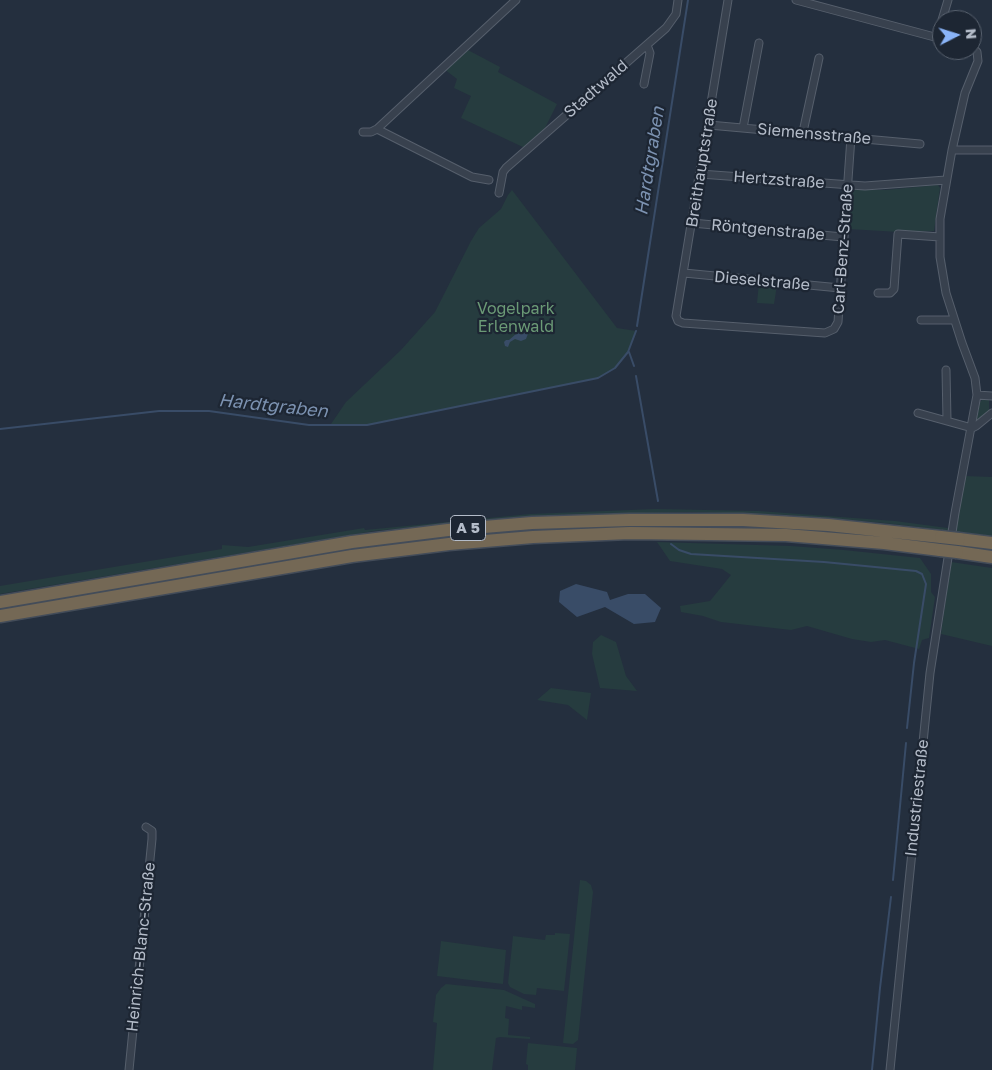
<!DOCTYPE html>
<html>
<head>
<meta charset="utf-8">
<style>
  body { margin:0 }
  #map { position:relative; width:992px; height:1070px; overflow:hidden; background:#242f3e; font-family:"Golos Text",sans-serif }
  canvas { display:block }
  .north { position:absolute; left:932px; top:10px; width:50px; height:50px; box-sizing:border-box; background:#1d2633; border:1px solid #59626f; border-radius:50%; rotate:85deg; font-size:14px; font-weight:700; line-height:20px; text-align:center; color:#b4bcc9 }
  .north::after { content:''; display:block; margin:auto; width:18px; height:22px; background:#8ab4f8; clip-path:polygon(50% 0,100% 100%,50% 72%,0 100%) }
</style>
</head>
<body>
<div id="map">
<canvas width="992" height="1070"></canvas>
<div class="north">N</div>
</div>
<script>
const context = document.querySelector('canvas').getContext('2d');
context.lineJoin = 'round';
function fillPath(path, color) {
  context.fillStyle = color;
  context.fill(path, 'evenodd');
}
function poly(rows) {
  const path = new Path2D();
  for (const r of rows) {
    path.moveTo(r[0], r[1]);
    for (let i = 2; i < r.length; i += 2) path.lineTo(r[i], r[i + 1]);
  }
  return path;
}
function strokePath(path, color, width, dash) {
  context.strokeStyle = color;
  context.lineWidth = width;
  context.lineCap = dash ? 'butt' : 'round';
  context.setLineDash(dash || []);
  context.stroke(path);
}
function drawText(font, color, halo, rows, align = 'center') {
  context.font = font + ' "Golos Text",sans-serif';
  context.lineWidth = 4.5;
  context.setLineDash([]);
  context.textBaseline = 'middle';
  context.strokeStyle = halo;
  context.fillStyle = color;
  for (const [text, x, y, turn = 0] of rows) {
    context.save();
    context.translate(x, y);
    context.rotate((+turn || 0) * Math.PI / 180);
    context.textAlign = isNaN(turn) ? turn : align;
    if (halo) context.strokeText(text, 0, 0);
    context.fillText(text, 0, 0);
    context.restore();
  }
}
fillPath(poly([
  [466,49,500,67,498,72,557,104,542,134,525,148,461,118,471,96,454,88,457,79,444,69],
  [938,185,940,188,934,231,899,232,848,229,851,192,854,189,885,190],
  [512,190,617,328,636,331,628,352,615,368,598,378,367,425,331,424,346,402,401,350,435,312,471,241,479,228,501,209,508,195],
  [759,283,777,285,774,304,757,303],
  [989,398,989,412,976,422,980,402,983,399],
  [965,476,992,477,992,536,884,523,787,515,690,512,555,515,508,518,374,531,0,594,0,586,222,549,222,545,248,547,364,528,365,530,530,514,655,509,759,511,895,521,955,529],
  [657,542,791,546,844,550,920,558,931,574,931,592,935,597,929,638,922,640,919,649,885,640,871,642,852,639,807,626,791,630,721,622,703,616,681,612,680,606,710,601,731,575,722,569,670,561],
  [951,562,992,568,992,646,941,634],
  [601,635,616,642,626,676,637,691,600,688,592,654,593,642],
  [551,688,591,693,587,720,568,705,537,700],
  [580,880,586,881,591,885,593,892,578,1040,573,1044,563,1043],
  [555,933,570,934,564,991,537,988,536,995,524,994,510,987,508,983,513,936,545,940,546,935,555,935],
  [441,941,506,950,503,984,437,976],
  [446,984,504,990,535,1004,535,1008,522,1006,522,1010,506,1006,505,1018,509,1019,508,1035,530,1037,530,1039,500,1037,496,1038,492,1070,433,1070,437,1023,433,1022,436,995,441,988],
  [528,1043,577,1048,575,1070,528,1070,528,1065,526,1064]
]), '#263c3f');
fillPath(poly([
  [524,326,529,328,529,331,526,339,521,341,515,339,510,342,508,347,505,346,504,342,506,340,509,340,516,334,520,327],
  [576,584,607,592,610,600,628,594,645,594,661,608,655,622,634,624,605,607,577,617,559,602,560,591]
]), '#394c67');
strokePath(poly([
  [637,326,688,0],
  [629,352,634,366],
  [636,376,658,501],
  [0,429,159,411,209,411,309,425,367,425,598,378,615,368,628,352,636,331],
  [671,544,679,550,691,554,824,562,916,571,922,574,926,584,914,663,907,728],
  [893,880,906,743],
  [872,1070,880,988,891,897]
]), '#394c67', 2);
const street = poly([
  [728,0,676,316,678,321,683,323,825,333,834,329,838,322,851,137],
  [796,0,942,39],
  [942,20,948,0],
  [938,37,942,22],
  [644,84,650,53,647,45],
  [709,125,920,144],
  [743,128,759,43],
  [377,129,516,0],
  [363,132,371,132,377,129,472,177,489,180],
  [803,132,819,58],
  [952,150,992,150],
  [700,174,865,186,946,180],
  [499,193,503,172,506,168,666,28,676,14,678,0],
  [692,223,843,237],
  [684,273,840,288],
  [878,293,890,293,894,289,898,234,940,237],
  [921,320,954,320],
  [946,370,947,420],
  [977,395,992,396],
  [918,413,972,428],
  [972,428,976,426,992,413],
  [129,1070,152,839,152,831,146,827],
  [890,1070,930,673,955,513,977,395,975,378,962,343,946,293,940,257,940,219,952,150,965,93,978,61,977,52,972,47]
]);
const highway = poly([
  [959,539,992,543],
  [957,552,992,557],
  [0,602,352,542,448,530,532,523,629,520,743,520,828,525,941,537],
  [0,616,352,556,449,544,533,537,630,533,786,535,884,543,940,550]
]);
strokePath(street, '#565f6c', 9);
strokePath(highway, '#434c59', 15);
strokePath(street, '#38414e', 7);
strokePath(highway, '#746855', 12);
const highwayBridge = poly([
  [941,537,959,539],
  [940,550,957,552]
]);
strokePath(highwayBridge, '#434c59', 15, []);
strokePath(highwayBridge, '#746855', 12);
for (const [x, y, w] of [
  [468,528,35]
]) {
  const box = new Path2D();
  box.roundRect(x - w / 2, y - 12.5, w, 25, 4);
  context.fillStyle = '#1d2633';
  context.fill(box);
  strokePath(box, '#b4bcc9', 1);
}
drawText('bold 15px', '#b4bcc9', null, [
  ["A 5",468,528]
]);
drawText('16px', '#b4bcc9', '#1d2633', [
  ["Stadtwald",596,89,-41],
  ["Siemensstraße",814,134,5],
  ["Breithauptstraße",702,163,-81],
  ["Hertzstraße",779,180,4],
  ["Röntgenstraße",768,230,5],
  ["Carl-Benz-Straße",843,249,-86],
  ["Dieselstraße",762,281,5],
  ["Industriestraße",917,798,-84],
  ["Heinrich-Blanc-Straße",141,947,-84]
]);
drawText('16px', '#6b9a76', '#1d2633', [
  ["Vogelpark",516,309],
  ["Erlenwald",516,327]
]);
drawText('italic 18px', '#7c92b1', '#1d2633', [
  ["Hardtgraben",650,161,-81],
  ["Hardtgraben",273,406,6]
]);
</script>
</body>
</html>
